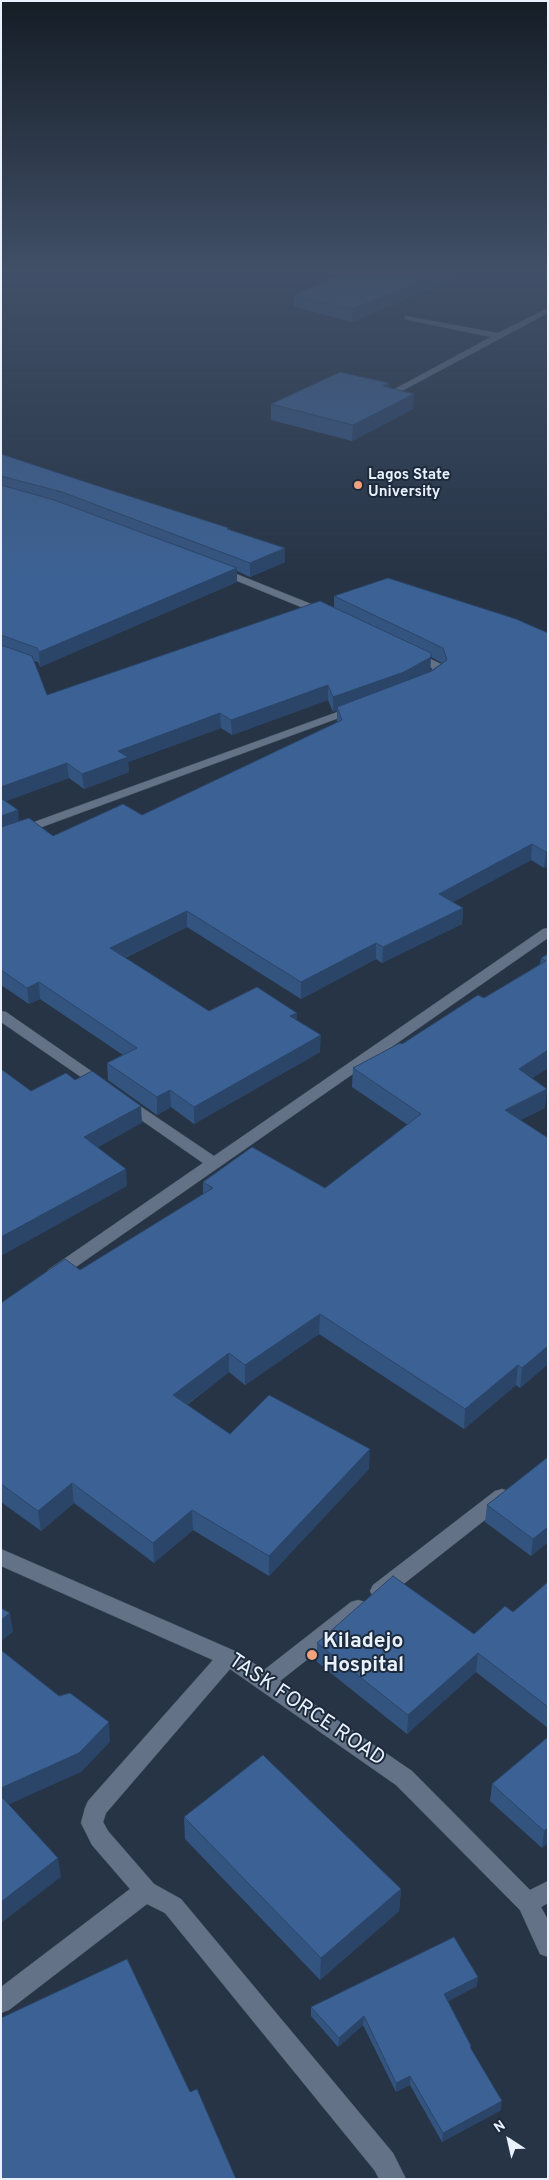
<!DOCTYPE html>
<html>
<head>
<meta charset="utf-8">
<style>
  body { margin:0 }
  #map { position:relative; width:549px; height:2180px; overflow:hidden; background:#273446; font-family:Overpass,sans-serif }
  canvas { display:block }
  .frame { position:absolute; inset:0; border:2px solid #e8f1fd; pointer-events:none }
  .north { position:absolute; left:484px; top:2115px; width:50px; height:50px; -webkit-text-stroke:4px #1d2a3b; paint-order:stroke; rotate:325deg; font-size:14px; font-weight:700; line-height:20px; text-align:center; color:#e8f1fd }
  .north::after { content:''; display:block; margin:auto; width:18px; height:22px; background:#e8f1fd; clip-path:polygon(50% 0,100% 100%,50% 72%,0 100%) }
</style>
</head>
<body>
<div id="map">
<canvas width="549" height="2180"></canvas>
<div class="frame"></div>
<div class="north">N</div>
</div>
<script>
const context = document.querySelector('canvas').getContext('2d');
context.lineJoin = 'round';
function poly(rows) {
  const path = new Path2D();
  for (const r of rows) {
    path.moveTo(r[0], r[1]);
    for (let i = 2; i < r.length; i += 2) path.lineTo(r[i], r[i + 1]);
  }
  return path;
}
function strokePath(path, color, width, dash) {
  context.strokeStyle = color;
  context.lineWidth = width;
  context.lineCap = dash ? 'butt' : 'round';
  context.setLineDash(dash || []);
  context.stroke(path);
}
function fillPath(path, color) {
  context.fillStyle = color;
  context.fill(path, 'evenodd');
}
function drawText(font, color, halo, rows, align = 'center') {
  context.font = font + ' Overpass,sans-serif';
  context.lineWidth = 4;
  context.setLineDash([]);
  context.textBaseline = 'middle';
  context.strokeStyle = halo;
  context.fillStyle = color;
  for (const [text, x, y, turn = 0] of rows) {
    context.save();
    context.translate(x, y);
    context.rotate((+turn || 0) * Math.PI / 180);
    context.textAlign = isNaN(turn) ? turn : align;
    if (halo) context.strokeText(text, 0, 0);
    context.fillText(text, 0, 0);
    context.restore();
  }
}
const minor = poly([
  [548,308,548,313,398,393,391,391,491,337,408,320,404,318,405,316,498,333,548,308],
  [219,567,331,612,332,614,327,617,323,616,215,572,214,570,219,567],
  [414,651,441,664,444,674,442,676,431,684,423,684,421,682,423,680,432,673,432,668,410,656,409,654,410,652,414,651],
  [354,706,358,707,360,709,358,711,1,842,1,834,354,706],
  [548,928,548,938,60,1278,54,1280,48,1278,46,1274,48,1270,203,1163,121,1106,118,1103,121,1100,131,1100,214,1156,543,929,548,928],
  [1,1011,6,1012,107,1082,109,1085,107,1088,97,1088,1,1022,1,1011],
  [502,1489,509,1491,511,1496,509,1501,387,1597,380,1599,373,1597,370,1591,373,1585,495,1491,502,1489],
  [1,1549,235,1651,264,1670,351,1602,358,1600,365,1602,368,1608,365,1614,280,1681,412,1771,530,1890,548,1881,548,1903,541,1907,548,1920,548,1957,540,1954,520,1910,396,1785,230,1669,106,1813,103,1822,108,1831,154,1884,181,1899,393,2153,406,2179,379,2179,375,2171,165,1913,147,1904,9,2010,1,2013,1,1987,130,1889,92,1845,81,1823,85,1808,88,1801,213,1660,1,1566,1,1549]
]);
strokePath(minor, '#475362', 1);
fillPath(minor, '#637286');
fillPath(poly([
  [452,280,352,322,294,307,294,295],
  [389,388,413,409,352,441,271,420,271,404],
  [1,454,104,488,285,548,285,562,250,577,237,571,237,582,40,667,38,662,34,661,47,695,334,608,334,596,516,619,548,866,544,868,531,860,453,902,463,908,462,924,382,963,376,959,301,999,187,927,125,958,209,1011,297,1020,320,1052,194,1124,171,1107,157,1115,108,1080,107,1063,123,1055,40,999,29,1004,1,985],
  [431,657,442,663,430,671],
  [328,700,333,712,337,710,337,722,142,815,53,836,19,821,6,801,69,778,84,789,129,772,128,762,221,728,232,735],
  [548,954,548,1068,532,1078,545,1108,520,1120,548,1138,548,1364,520,1388,516,1385,464,1429,319,1334,245,1385,229,1372,187,1405,230,1434,369,1469,269,1576,193,1530,154,1563,74,1503,41,1531,1,1502,1,1303,80,1270,203,1194,203,1182,325,1188,408,1125,352,1087,353,1068,402,1044,484,998,540,964,541,958],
  [548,1457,548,1542,531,1556,485,1522,487,1505],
  [548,1582,548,1728,476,1672,407,1734,317,1662,317,1643,474,1634,513,1612],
  [548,1737,548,1843,542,1848,490,1801,492,1784],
  [184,1817,401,1889,399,1911,320,1980,185,1839],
  [477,1986,448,2001,471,2046,471,2050,501,2110,442,2142,410,2085,396,2092,363,2025,338,2047,311,2016,311,2007]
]), '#345480');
fillPath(poly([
  [436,275,452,275,452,280,352,322,352,309],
  [389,383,388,398,383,386],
  [414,394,413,409,352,441,353,425],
  [285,548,285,562,250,577,250,563],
  [237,568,237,582,40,667,39,652],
  [431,657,430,672,337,707,337,710,333,712,333,697],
  [328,685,328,700,232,735,231,720],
  [220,713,221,728,128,762,129,772,84,789,82,774,118,751],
  [67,763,69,778,1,803,1,787],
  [18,810,19,825,1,832,1,816],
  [532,844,531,860,438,910,439,894],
  [548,851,548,866,544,868,546,852],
  [463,908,462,924,382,963,383,947],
  [187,911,187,927,111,964,110,948],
  [376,943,376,959,301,999,301,982],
  [39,982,40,999,29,1004,27,988],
  [297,1013,297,1030,290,1016],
  [321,1035,320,1052,194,1124,194,1107],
  [548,1050,548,1068,517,1088,519,1069],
  [547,1089,545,1108,503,1129,505,1110],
  [170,1090,171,1107,157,1115,157,1097],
  [141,1106,142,1123,86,1154,84,1137],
  [126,1169,127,1186,1,1256,1,1237],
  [320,1314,319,1334,245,1385,245,1365],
  [548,1346,548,1364,520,1388,522,1368],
  [229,1353,229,1372,173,1415,173,1395],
  [518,1365,516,1385,464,1429,465,1409],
  [370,1449,369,1469,269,1576,269,1556],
  [72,1483,74,1503,41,1531,38,1511],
  [192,1510,193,1530,154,1563,153,1543],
  [548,1527,548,1542,531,1556,533,1539],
  [10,1613,13,1632,1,1641,1,1620],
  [478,1653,476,1672,407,1734,408,1715],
  [109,1722,110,1742,81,1772,1,1808,1,1788],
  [548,1828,548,1843,542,1848,544,1831],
  [58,1858,61,1877,1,1923,1,1902],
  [401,1889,399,1911,320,1980,321,1958],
  [478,1977,477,1986,443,2004,444,1994],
  [364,2016,363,2025,338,2047,339,2038],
  [410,2076,410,2085,396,2092,396,2083],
  [502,2101,501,2110,442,2142,443,2133]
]), '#2a4568');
const building = poly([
  [340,275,436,275,352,309,294,295,340,275],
  [340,372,389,383,383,386,414,394,353,425,271,404,340,372],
  [1,454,104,488,229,528,227,529,285,548,250,563,62,492,1,476,1,454],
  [1,485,54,500,237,568,39,652,37,648,1,635,1,485],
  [388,578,516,619,548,633,548,851,546,852,532,844,439,894,463,908,383,947,376,943,301,982,187,911,110,948,209,1011,257,987,297,1013,290,1016,321,1035,194,1107,170,1090,157,1097,107,1063,137,1048,39,982,27,988,1,970,1,827,29,818,53,836,123,804,142,815,342,720,337,707,432,671,447,660,443,648,334,596,388,578],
  [320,601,431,653,431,657,404,672,333,697,328,685,231,720,220,713,118,751,128,757,82,774,67,763,1,787,1,645,32,656,47,695,320,601],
  [1,798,18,810,1,816,1,798],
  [548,954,548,1050,519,1069,547,1089,505,1110,548,1138,548,1346,522,1368,518,1365,465,1409,320,1314,245,1365,229,1353,173,1395,230,1434,269,1395,370,1449,269,1556,192,1510,153,1543,72,1483,38,1511,1,1484,1,1303,65,1259,80,1270,213,1188,203,1182,252,1147,325,1188,421,1114,353,1068,400,1043,402,1044,478,995,484,998,546,961,541,958,548,954],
  [1,1069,31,1091,66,1073,75,1080,92,1071,141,1106,84,1137,126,1169,1,1237,1,1069],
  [548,1457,548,1527,533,1539,487,1505,548,1457],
  [393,1576,474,1634,505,1606,513,1612,548,1582,548,1707,478,1653,408,1715,317,1643,393,1576],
  [1,1608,10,1613,1,1620,1,1608],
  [1,1650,59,1696,70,1693,109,1722,79,1753,1,1788,1,1650],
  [548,1737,548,1828,544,1831,492,1784,548,1737],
  [263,1755,401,1889,321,1958,184,1817,263,1755],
  [1,1796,58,1858,1,1902,1,1796],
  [454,1937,478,1977,444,1994,471,2046,470,2047,502,2101,443,2133,410,2076,396,2083,364,2016,339,2038,311,2007,454,1937],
  [127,1959,190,2092,197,2089,236,2179,1,2179,1,2018,127,1959]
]);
fillPath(building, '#3c6295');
strokePath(building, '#2a4568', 1);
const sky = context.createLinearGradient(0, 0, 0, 580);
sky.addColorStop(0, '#151d26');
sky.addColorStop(0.47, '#415068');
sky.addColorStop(1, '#41506800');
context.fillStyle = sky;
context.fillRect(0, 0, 549, 580);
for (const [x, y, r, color] of [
  [358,485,5,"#f1a17b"],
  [312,1655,6,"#f1a17b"]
]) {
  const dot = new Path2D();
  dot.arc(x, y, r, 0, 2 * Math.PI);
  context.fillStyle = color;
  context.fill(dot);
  strokePath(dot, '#1d2a3b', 2);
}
drawText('bold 15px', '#e8f1fd', '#1d2a3b', [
  ["Lagos State",368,476],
  ["University",368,493]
], 'left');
drawText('bold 21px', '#e8f1fd', '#1d2a3b', [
  ["Kiladejo",323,1643],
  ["Hospital",323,1667]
], 'left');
drawText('21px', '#e8f1fd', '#1d2a3b', [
  ["TASK FORCE ROAD",306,1711,34]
]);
</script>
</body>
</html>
